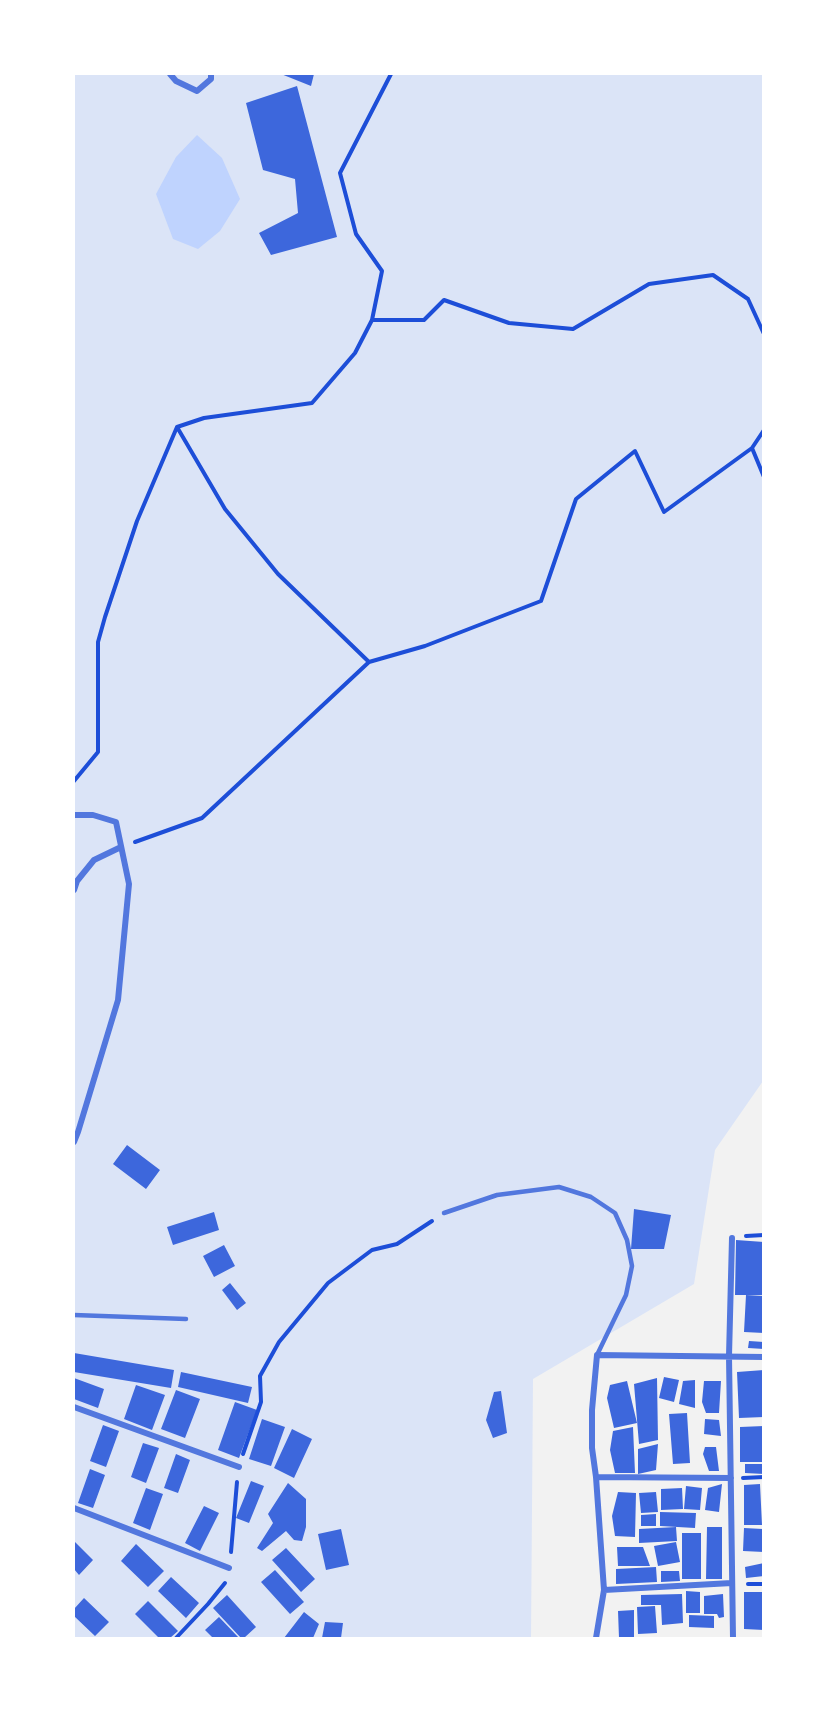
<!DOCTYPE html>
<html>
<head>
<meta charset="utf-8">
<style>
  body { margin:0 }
  #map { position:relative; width:837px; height:1712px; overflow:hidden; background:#f2f2f2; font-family:Barlow,sans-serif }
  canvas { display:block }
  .frame { position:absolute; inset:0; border:75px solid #fff; pointer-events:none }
</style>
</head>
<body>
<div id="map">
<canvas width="837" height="1712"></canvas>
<div class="frame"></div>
</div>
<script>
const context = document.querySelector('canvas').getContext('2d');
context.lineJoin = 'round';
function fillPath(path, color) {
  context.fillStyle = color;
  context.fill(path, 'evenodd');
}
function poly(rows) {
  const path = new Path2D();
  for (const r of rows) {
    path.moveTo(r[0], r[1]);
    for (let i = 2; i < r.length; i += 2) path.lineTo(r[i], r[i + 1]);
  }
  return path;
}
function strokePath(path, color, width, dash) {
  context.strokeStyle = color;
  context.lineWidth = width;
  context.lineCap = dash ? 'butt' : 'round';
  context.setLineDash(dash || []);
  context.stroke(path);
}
fillPath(poly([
  [74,74,763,74,763,1081,715,1150,694,1284,533,1379,531,1638,74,1638]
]), '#dbe4f7');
fillPath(poly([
  [197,135,222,158,240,199,220,231,198,249,173,239,156,194,176,157]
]), '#bfd3fe');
fillPath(poly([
  [281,74,314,74,311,86],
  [297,86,337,237,271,255,259,233,298,213,295,179,263,170,246,103],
  [127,1145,160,1170,146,1189,113,1164],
  [634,1209,671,1215,664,1249,631,1249],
  [214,1212,219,1230,173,1245,167,1227],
  [736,1240,764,1242,764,1295,735,1295],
  [224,1245,235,1266,214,1277,203,1256],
  [230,1283,246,1303,237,1310,222,1290],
  [746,1295,764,1296,764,1333,744,1332],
  [749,1341,764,1342,764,1349,748,1348],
  [74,1353,174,1370,171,1388,74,1372],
  [764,1370,764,1417,739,1418,737,1372],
  [181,1372,252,1387,248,1403,178,1387],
  [664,1377,679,1380,674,1402,659,1398],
  [74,1378,104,1389,98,1408,74,1399],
  [657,1378,658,1440,639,1444,634,1384],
  [695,1380,695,1408,679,1404,683,1381],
  [627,1381,637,1423,614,1428,607,1398,610,1385],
  [704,1381,721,1381,719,1413,706,1413,702,1402],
  [136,1385,165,1395,152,1430,124,1419],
  [176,1390,200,1399,185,1438,161,1429],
  [501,1391,507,1433,493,1438,486,1420,494,1392],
  [235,1402,257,1410,239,1458,218,1450],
  [687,1413,690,1463,673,1464,669,1414],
  [262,1419,285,1427,271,1466,249,1459],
  [705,1419,719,1420,721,1436,704,1434],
  [103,1425,119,1431,106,1467,90,1461],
  [764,1426,764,1462,740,1462,740,1427],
  [633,1427,635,1473,615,1473,610,1450,613,1431],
  [292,1429,312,1439,294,1478,274,1468],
  [143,1443,159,1448,146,1483,131,1477],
  [658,1444,656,1470,638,1474,638,1449],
  [705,1447,716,1447,719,1471,709,1471,703,1454],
  [176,1454,190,1460,178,1493,164,1488],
  [745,1464,764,1464,764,1474,745,1473],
  [90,1469,105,1475,93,1508,78,1503],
  [251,1481,264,1486,249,1523,236,1518],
  [288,1483,306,1499,306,1527,302,1541,294,1540,286,1531,262,1551,257,1548,273,1523,268,1514],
  [722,1484,719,1512,705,1510,708,1488],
  [760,1484,762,1525,744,1525,744,1485],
  [686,1486,702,1488,700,1510,684,1509],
  [146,1488,163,1494,150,1530,133,1523],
  [682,1488,683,1509,661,1510,661,1489],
  [618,1492,636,1493,635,1537,615,1536,612,1516],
  [656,1492,658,1512,641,1513,639,1493],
  [204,1506,219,1513,200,1551,185,1543],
  [660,1512,696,1513,695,1528,660,1526],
  [656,1514,656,1526,641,1526,641,1515],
  [676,1527,677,1541,639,1543,639,1529],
  [707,1527,722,1527,722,1579,706,1579],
  [744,1528,763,1529,764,1552,743,1551],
  [341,1529,349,1565,326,1570,318,1534],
  [682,1533,701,1533,701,1579,682,1579],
  [74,1541,93,1560,79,1575,74,1569],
  [676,1542,680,1562,658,1566,654,1546],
  [136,1544,164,1571,148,1587,121,1561],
  [617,1547,643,1547,650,1566,618,1566],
  [286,1548,315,1579,301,1592,272,1560],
  [764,1563,764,1576,746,1578,745,1567],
  [656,1567,657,1582,616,1584,616,1569],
  [275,1570,304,1602,290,1614,261,1582],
  [661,1571,679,1571,680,1581,661,1582],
  [171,1577,199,1603,186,1618,158,1591],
  [686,1591,700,1592,700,1613,686,1613],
  [744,1592,764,1592,764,1630,744,1629],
  [682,1594,683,1623,662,1625,661,1605,641,1605,641,1595],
  [723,1594,724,1617,719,1618,717,1614,704,1614,704,1596],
  [227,1595,256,1627,244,1638,241,1638,213,1608],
  [84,1598,109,1622,95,1636,74,1616,74,1609],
  [148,1601,178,1631,170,1638,159,1638,135,1614],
  [655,1606,657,1633,638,1634,637,1607],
  [634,1610,634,1638,619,1638,618,1611],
  [304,1612,319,1624,313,1638,284,1638],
  [689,1615,714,1616,714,1628,689,1627],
  [219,1617,239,1638,213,1638,205,1630],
  [325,1622,343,1623,341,1638,322,1638]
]), '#3d67dc');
strokePath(poly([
  [391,74,340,173,356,234,382,271,372,320,355,353,312,403,204,418,177,427,225,509,278,574,369,662,425,646,541,601,576,499,635,451,664,512,752,448,764,477],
  [372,320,424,320,444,300,509,323,573,329,649,284,713,275,748,299,764,334],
  [752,448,764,430],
  [74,781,98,752,98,642,105,617,137,521,177,427],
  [135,842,202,818,369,662],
  [746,1236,764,1235],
  [243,1454,261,1402,260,1376,279,1342,328,1283,372,1250,397,1244,432,1221],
  [743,1478,764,1477],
  [231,1552,237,1482],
  [748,1584,764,1584],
  [176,1638,208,1604,225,1583]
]), '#1d4ed8', 4);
strokePath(poly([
  [444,1213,497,1195,559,1187,591,1197,615,1213,627,1240,632,1266,626,1295,597,1355],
  [74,1315,186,1319]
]), '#5277de', 4.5);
strokePath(poly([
  [170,74,176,81,197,91,211,79,211,74],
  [74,815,93,815,116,822,129,884,118,1000,78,1132,74,1142],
  [74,890,77,881,94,860,121,847],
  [732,1238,729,1356,733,1638],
  [74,1407,239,1467],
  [596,1477,731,1478],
  [74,1508,229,1568],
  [604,1590,732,1583],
  [596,1638,604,1590,596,1477,592,1448,592,1410,597,1355,764,1357]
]), '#5277de', 6);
</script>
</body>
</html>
